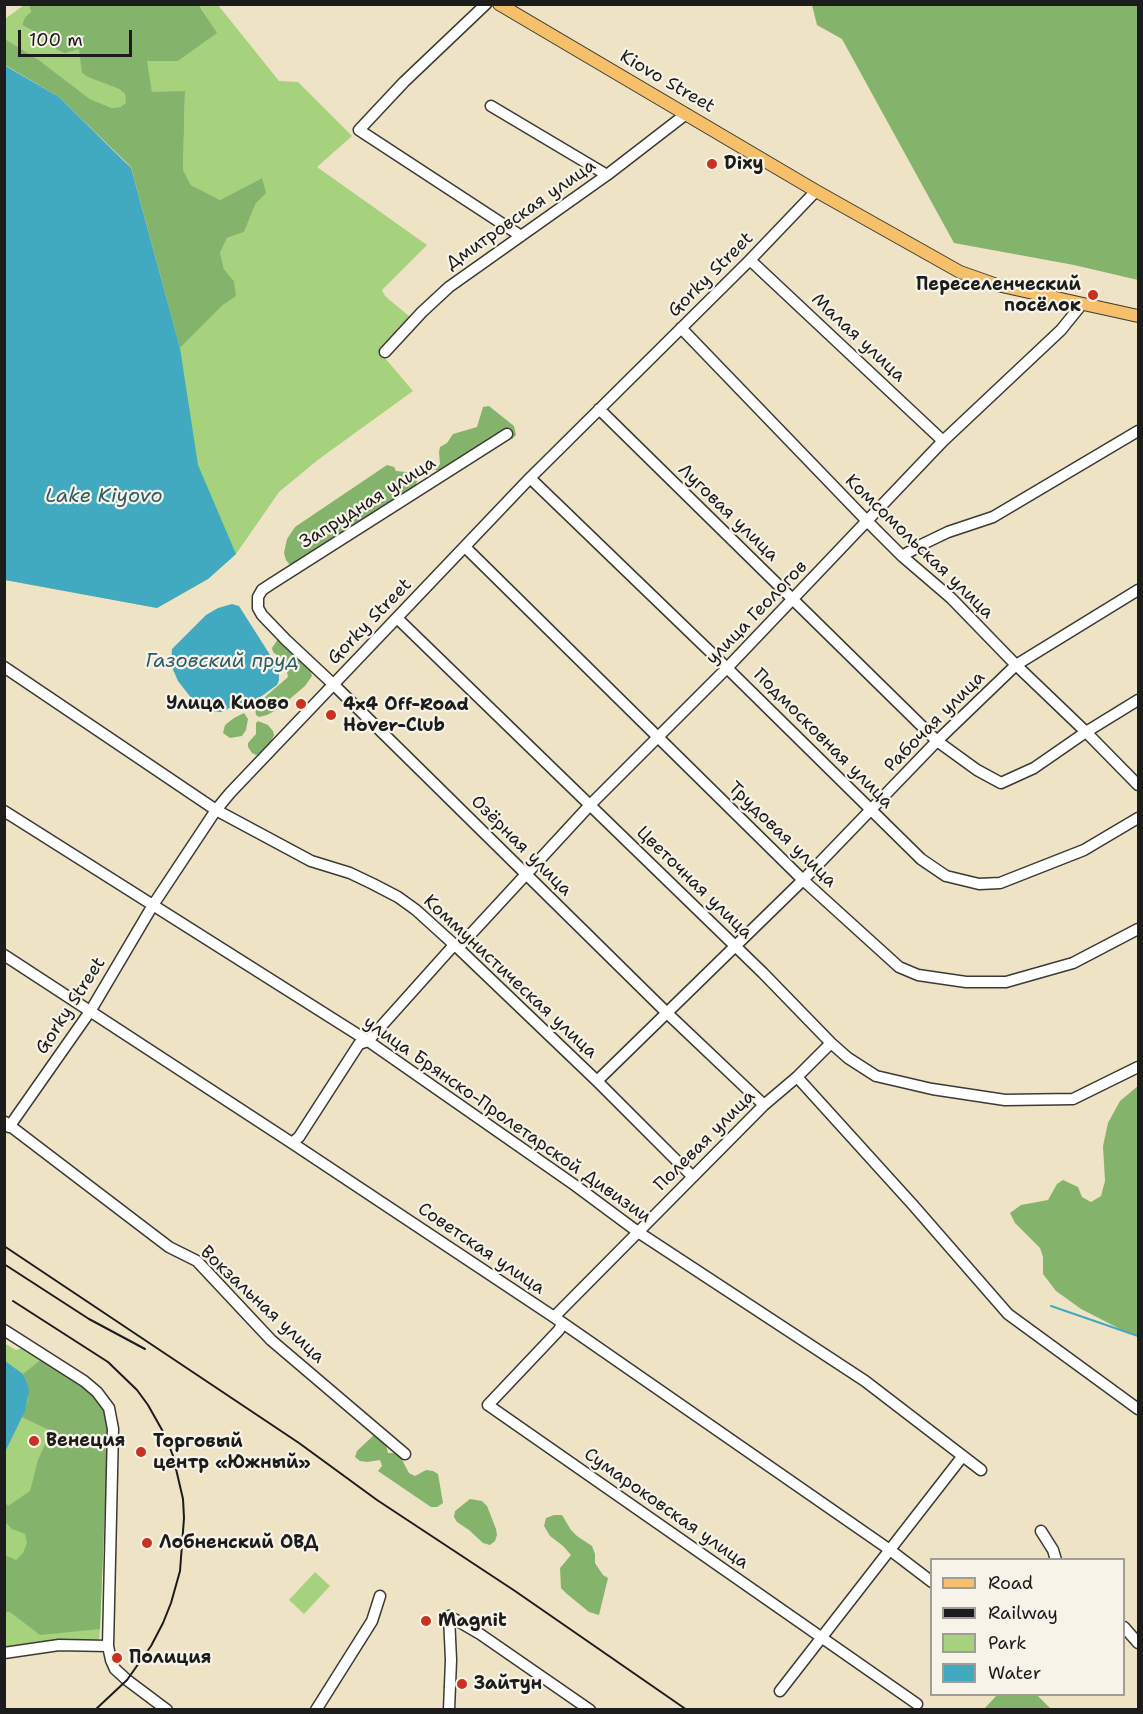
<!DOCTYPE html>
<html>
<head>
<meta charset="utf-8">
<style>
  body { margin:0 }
  #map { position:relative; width:1143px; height:1714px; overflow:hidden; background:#efe3c5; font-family:"Shantell Sans",sans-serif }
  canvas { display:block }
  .frame { position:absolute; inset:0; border:6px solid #1c1c1c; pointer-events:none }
  .legend { position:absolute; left:930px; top:1558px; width:195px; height:138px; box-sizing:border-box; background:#f7f3e8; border:2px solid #9f9d96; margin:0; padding:8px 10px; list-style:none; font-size:18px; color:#1c1c1c }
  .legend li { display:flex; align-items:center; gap:12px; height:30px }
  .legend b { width:30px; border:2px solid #9f9d96 }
  .scale { position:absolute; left:18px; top:30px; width:114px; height:27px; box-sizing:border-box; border:3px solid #1c1c1c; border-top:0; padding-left:8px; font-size:18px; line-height:21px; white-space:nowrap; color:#1c1c1c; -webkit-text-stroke:4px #f7f3e8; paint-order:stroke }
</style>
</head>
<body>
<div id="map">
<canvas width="1143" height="1714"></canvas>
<div class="frame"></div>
<ul class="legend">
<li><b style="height:8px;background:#f6c06b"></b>Road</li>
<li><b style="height:8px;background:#1c1c1c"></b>Railway</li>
<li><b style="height:16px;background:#a6d17d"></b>Park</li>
<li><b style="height:16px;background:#41aac1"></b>Water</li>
</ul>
<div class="scale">100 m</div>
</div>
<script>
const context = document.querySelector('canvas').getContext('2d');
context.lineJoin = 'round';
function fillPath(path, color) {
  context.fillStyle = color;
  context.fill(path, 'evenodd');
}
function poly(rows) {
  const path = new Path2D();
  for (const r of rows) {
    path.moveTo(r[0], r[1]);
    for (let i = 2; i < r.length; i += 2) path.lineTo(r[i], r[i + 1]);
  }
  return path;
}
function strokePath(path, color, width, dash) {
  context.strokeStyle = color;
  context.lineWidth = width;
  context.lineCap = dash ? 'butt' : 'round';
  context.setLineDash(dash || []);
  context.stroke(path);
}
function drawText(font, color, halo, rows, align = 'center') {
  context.font = font + ' "Shantell Sans",sans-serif';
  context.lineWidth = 4.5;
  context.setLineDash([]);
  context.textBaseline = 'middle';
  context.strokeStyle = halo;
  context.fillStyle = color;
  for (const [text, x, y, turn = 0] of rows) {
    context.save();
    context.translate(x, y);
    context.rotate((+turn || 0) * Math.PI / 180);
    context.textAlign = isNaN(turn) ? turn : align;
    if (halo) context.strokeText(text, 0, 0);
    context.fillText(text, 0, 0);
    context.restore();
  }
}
fillPath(poly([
  [24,5,29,5,31,12,25,17,22,25,37,33,56,49,80,49,89,77,119,89,125,94,127,103,120,107,112,108,90,99,39,60,5,39,5,19],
  [201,5,218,5,279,81,298,82,352,136,317,167,427,245,382,290,385,296,410,317,379,351,413,391,319,459,279,492,236,554,208,579,157,608,5,580,5,65,131,167,180,348,223,305,235,296,234,281,224,269,220,253,227,238,244,232,256,203,262,178,220,200,191,185,183,170,185,92,152,92,146,61,178,61,216,33,200,6],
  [4,1343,16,1350,23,1348,42,1359,108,1427,100,1629,99,1639,93,1641,34,1643,5,1648],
  [315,1572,330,1586,304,1614,289,1600]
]), '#a6d17d');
fillPath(poly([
  [29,5,201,5,200,7,217,33,178,61,147,61,152,92,185,91,183,170,191,185,220,200,262,178,266,193,256,203,244,232,227,238,220,253,224,269,234,281,236,296,223,305,180,348,131,167,59,97,5,65,5,39,39,60,90,99,112,108,120,107,126,103,125,94,119,89,88,77,82,73,79,49,65,53,56,49,37,33,22,25,25,17,31,12],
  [812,5,1138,5,1138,280,1074,265,954,243,842,39,817,25],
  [489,406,514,426,516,435,512,439,507,437,504,433,499,432,487,442,440,471,435,470,440,464,439,452,440,447,447,443,453,434,477,427,483,407],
  [387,465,394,467,396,471,415,473,418,479,415,487,294,566,289,564,286,560,284,553,287,539,295,527],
  [278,639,310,669,312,676,305,686,278,709,267,715,259,717,256,715,255,708,265,697,288,677,285,662,273,652,272,648],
  [244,713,248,719,246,730,242,736,230,738,223,733,225,725,234,718],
  [258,721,268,725,273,731,274,735,271,742,260,754,256,755,252,753,248,747,248,743,256,734,256,723],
  [1138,1086,1138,1336,1128,1333,1081,1309,1056,1291,1043,1274,1043,1257,1040,1248,1015,1223,1010,1213,1021,1205,1048,1200,1057,1184,1063,1180,1078,1187,1082,1197,1091,1202,1101,1196,1105,1181,1103,1146,1108,1123,1120,1101],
  [42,1359,87,1389,97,1400,105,1412,108,1427,100,1629,40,1635,10,1612,5,1612,5,1558,7,1556,16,1560,23,1553,27,1543,25,1534,12,1529,5,1522,4,1501,8,1506,30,1491,38,1460,51,1431,22,1417,28,1400,27,1382,23,1374],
  [374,1435,380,1436,385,1441,388,1453,394,1453,400,1456,409,1473,415,1476,426,1470,433,1471,438,1474,443,1503,437,1507,431,1507,425,1503,378,1471,382,1466,380,1460,367,1462,360,1461,355,1457,357,1451],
  [470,1499,482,1501,487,1506,496,1529,497,1535,495,1541,490,1545,483,1543,469,1530,457,1522,454,1517,455,1511],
  [554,1515,562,1515,571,1530,577,1536,592,1546,595,1554,595,1563,603,1575,608,1578,599,1615,589,1612,567,1594,561,1588,560,1568,571,1555,563,1546,550,1536,544,1526,546,1518],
  [997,1695,1037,1695,1051,1709,984,1709]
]), '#84b36c');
fillPath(poly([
  [4,65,59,97,131,168,180,348,198,465,236,554,208,579,157,608,5,580],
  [232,604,239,606,279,669,279,680,277,685,252,703,240,703,221,712,210,711,192,699,178,681,171,665,172,649,206,615,218,608],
  [5,1361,23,1374,27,1382,29,1391,25,1411,5,1452]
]), '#41aac1');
strokePath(poly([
  [1051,1306,1138,1336]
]), '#41aac1', 2);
const minor = poly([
  [486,4,404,82,359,130,521,236],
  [491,106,607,175],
  [750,260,943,441],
  [681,328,867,521,902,556,951,598,1016,665,1086,732,1138,785],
  [385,352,422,312,449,287,607,175,686,114],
  [599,409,937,741,977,770,1001,783,1034,768,1086,732,1138,700],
  [507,434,271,584,262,590,258,597,258,608,262,615,286,640,333,684,667,1013,764,1105],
  [530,478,727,668,921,859,946,876,979,884,1000,883,1084,850,1138,818],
  [465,547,803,880,899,967,918,975,966,982,1006,982,1073,963,1138,929],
  [902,556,923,544,948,532,993,517,1138,431],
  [397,618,763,973,831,1043,848,1058,876,1076,932,1089,1005,1100,1073,1099,1138,1067],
  [4,667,216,810,311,861,350,873,373,884,398,897,416,910,458,948,597,1081,692,1176],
  [4,811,368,1041,576,1186,638,1232,865,1381,981,1470],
  [458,948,590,805,727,668,943,441,1061,330,1082,304],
  [4,955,292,1143,554,1317,890,1550,932,1582],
  [797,1077,913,1205,1008,1314,1138,1409],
  [597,1081,803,880,937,741,1016,665,1138,590],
  [5,1122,169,1247,197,1261,271,1340,405,1454],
  [9,1127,91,1010,153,905,216,810,230,793,530,478,750,260,816,191],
  [292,1143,299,1137,359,1044,368,1041,454,945],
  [554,1317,764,1105,797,1077,831,1043],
  [562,1323,559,1330,488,1405,917,1704],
  [4,1330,84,1381,97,1392,109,1408,113,1429,108,1646,111,1660,115,1669,127,1680,167,1710],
  [1041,1531,1053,1550,1056,1560],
  [449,1616,480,1634,590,1710],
  [449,1616,451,1660,449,1710],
  [1124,1627,1138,1643],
  [4,1653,59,1645,108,1646],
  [780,1691,962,1457],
  [316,1710,372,1621,380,1596]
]);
const major = poly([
  [499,4,816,191,960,272,997,285,1138,316]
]);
strokePath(minor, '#3c3a35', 13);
strokePath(major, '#3c3a35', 14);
strokePath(minor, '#fff', 10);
strokePath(major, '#f6c06b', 12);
strokePath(poly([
  [4,1246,299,1443,377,1500,515,1591,687,1710],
  [4,1264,89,1319,145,1349],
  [13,1301,108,1362,137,1390,148,1405,166,1437,173,1456,183,1499,184,1518,180,1571,171,1603,163,1623,151,1646,127,1680,95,1710]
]), '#1c1c1c', 2);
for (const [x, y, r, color] of [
  [712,164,6,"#c8321e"],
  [1093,295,6,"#c8321e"],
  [301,704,6,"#c8321e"],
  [331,715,6,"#c8321e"],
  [34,1441,6,"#c8321e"],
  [141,1452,6,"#c8321e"],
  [147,1543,6,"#c8321e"],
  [426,1621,6,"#c8321e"],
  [117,1658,6,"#c8321e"],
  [462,1684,6,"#c8321e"]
]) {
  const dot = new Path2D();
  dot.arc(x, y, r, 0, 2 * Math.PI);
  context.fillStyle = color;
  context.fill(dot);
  strokePath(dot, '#f7f3e8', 2);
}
drawText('18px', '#1c1c1c', '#f7f3e8', [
  ["Kiovo Street",667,82,30],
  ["Дмитровская улица",521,215,-35],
  ["Gorky Street",711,275,-45],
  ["Малая улица",858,338,43],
  ["Запрудная улица",368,503,-32],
  ["Луговая улица",728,513,44],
  ["Комсомольская улица",919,547,44],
  ["улица Геологов",757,613,-46],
  ["Gorky Street",370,622,-46],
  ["Рабочая улица",935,722,-45],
  ["Подмосковная улица",823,739,45],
  ["Трудовая улица",782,835,44],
  ["Озёрная улица",521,846,45],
  ["Цветочная улица",694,883,44],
  ["Коммунистическая улица",510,977,43],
  ["Gorky Street",71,1006,-57],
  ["улица Брянско-Пролетарской Дивизии",507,1120,35],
  ["Полевая улица",705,1141,-45],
  ["Советская улица",481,1249,34],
  ["Вокзальная улица",262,1305,43],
  ["Сумароковская улица",666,1509,35]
]);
drawText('bold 18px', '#1c1c1c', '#f7f3e8', [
  ["Dixy",724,164],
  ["Переселенческий",1081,285,"right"],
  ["посёлок",1081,306,"right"],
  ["Улица Киово",289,704,"right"],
  ["4x4 Off-Road",343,705],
  ["Hover-Club",343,726],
  ["Венеция",46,1441],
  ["Торговый",153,1442],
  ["центр «Южный»",153,1463],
  ["Лобненский ОВД",159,1543],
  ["Magnit",438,1621],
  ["Полиция",129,1658],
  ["Зайтун",474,1684]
], 'left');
drawText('italic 20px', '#2d5c66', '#f7f3e8', [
  ["Lake Kiyovo",104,497],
  ["Газовский пруд",222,662]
]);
</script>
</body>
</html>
